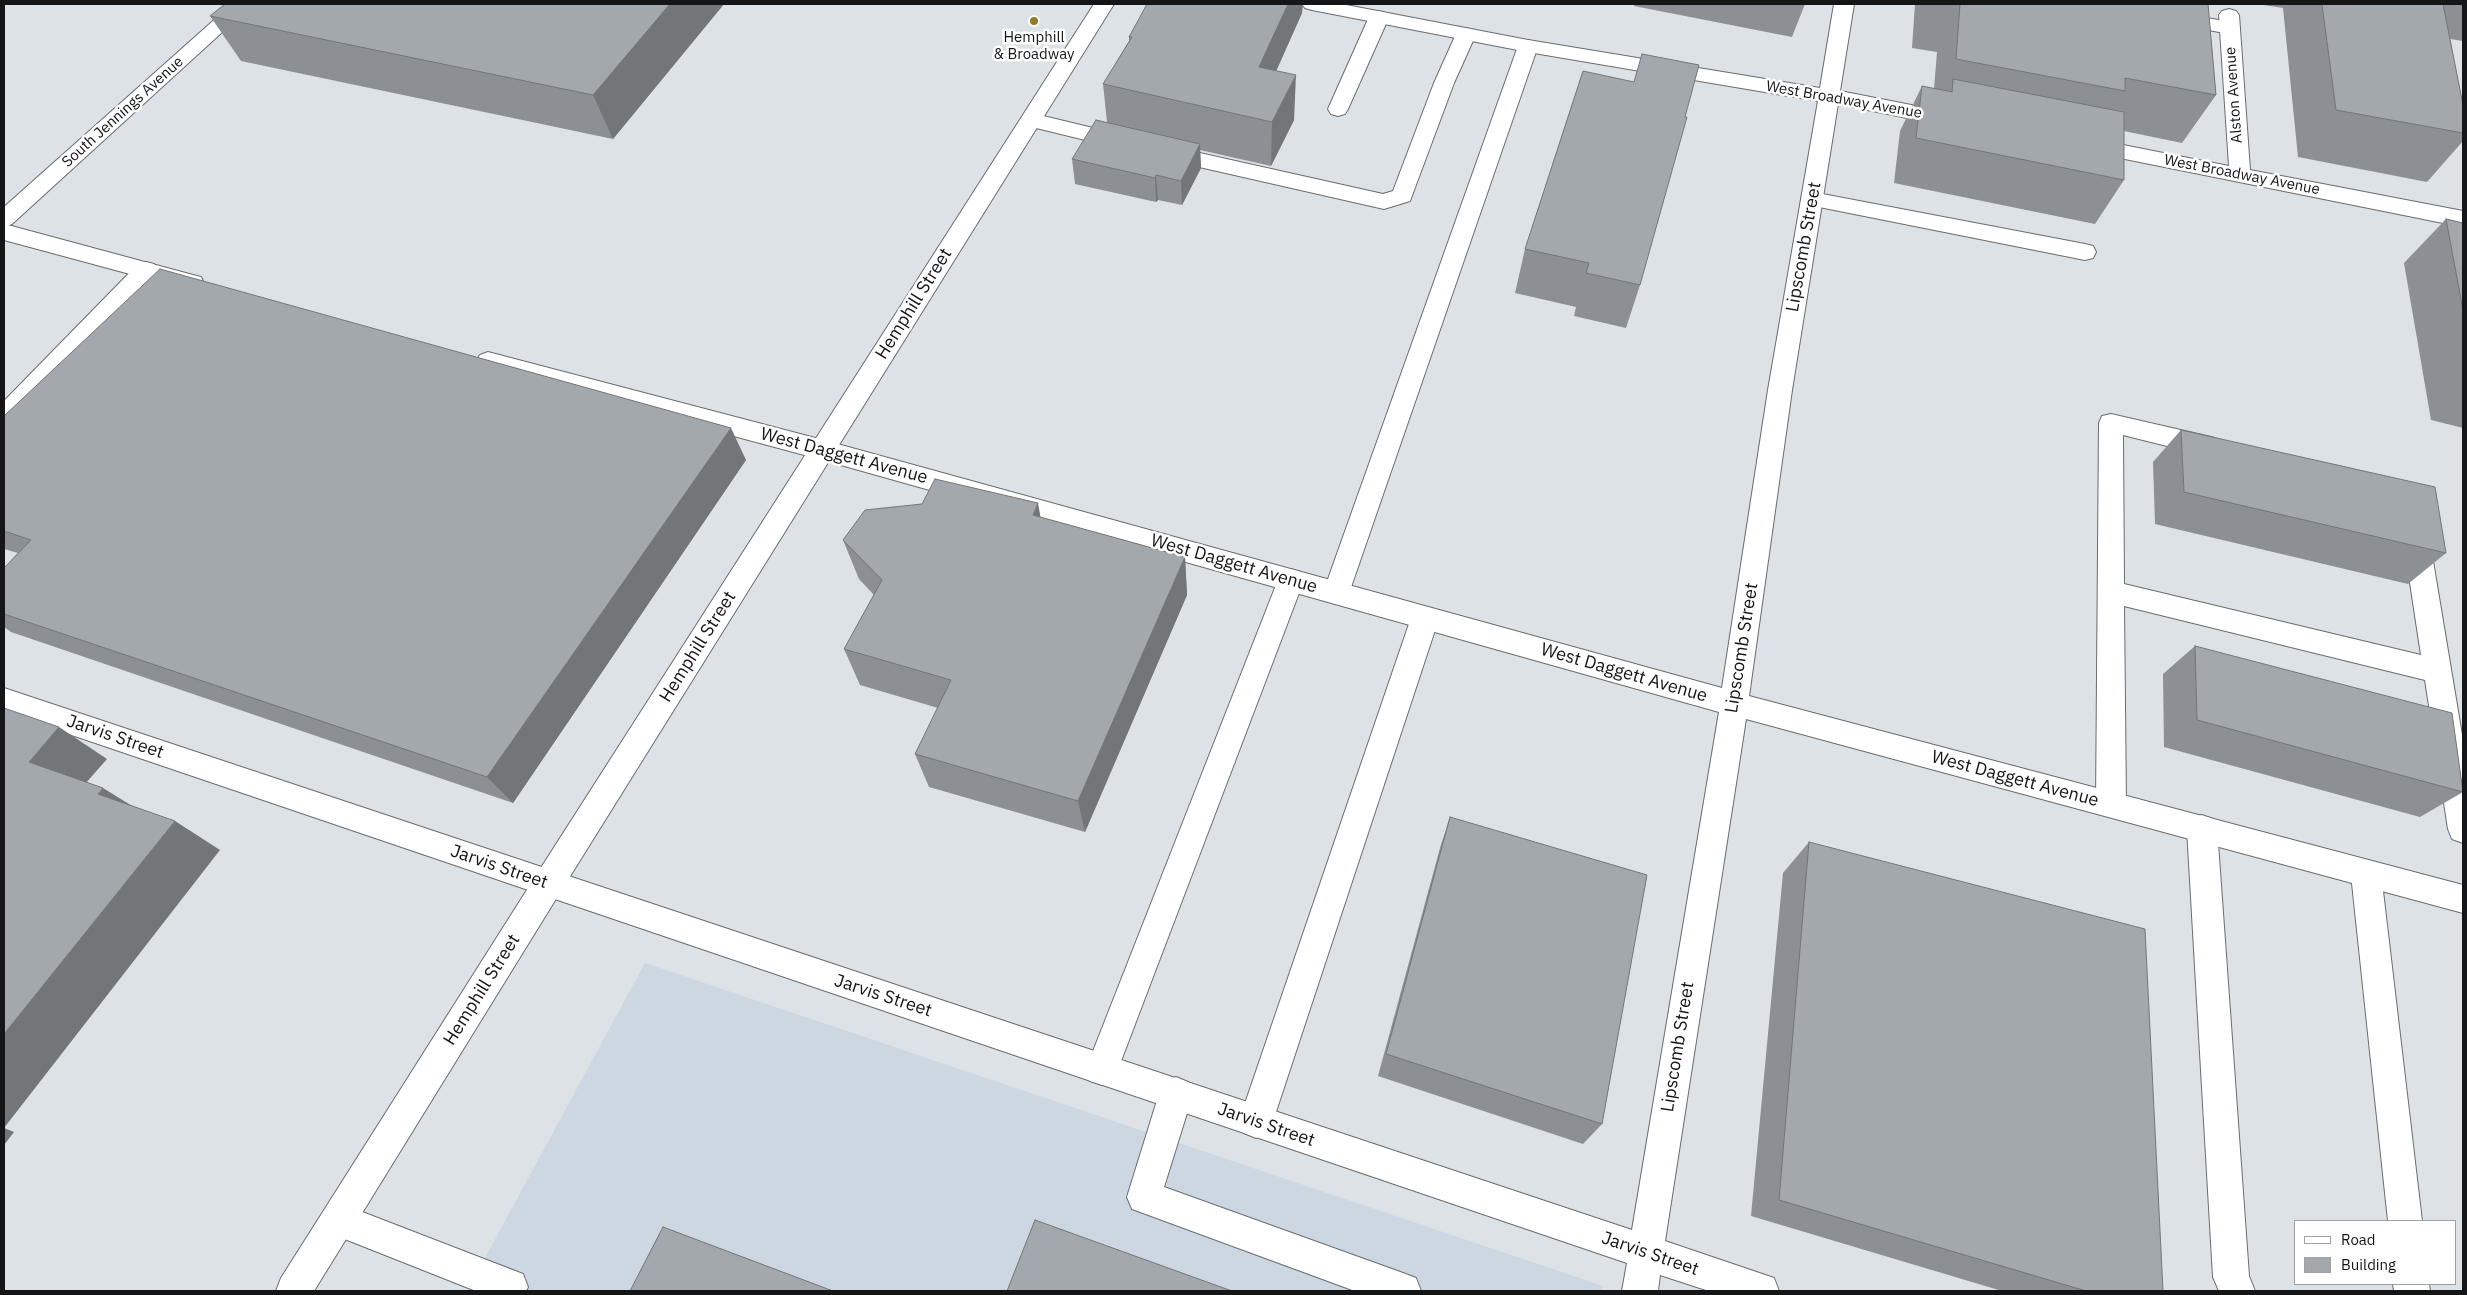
<!DOCTYPE html>
<html>
<head>
<meta charset="utf-8">
<style>
  body { margin:0 }
  #map { position:relative; width:2467px; height:1295px; overflow:hidden; background:#dde2e7; font-family:"IBM Plex Sans",sans-serif }
  canvas { display:block }
  .frame { position:absolute; inset:0; border:5px solid #141517; pointer-events:none }
  .legend { position:absolute; left:2294px; top:1220px; width:162px; height:65px; box-sizing:border-box; background:#fff; border:1px solid #a1a1a2; margin:0; padding:6px 9px; list-style:none; font-size:15px; color:#141517 }
  .legend li { display:flex; align-items:center; gap:10px; height:25px }
  .legend b { width:25px; border:1px solid #a1a1a2 }
</style>
</head>
<body>
<div id="map">
<canvas width="2467" height="1295"></canvas>
<div class="frame"></div>
<ul class="legend">
<li><b style="height:6px;background:#fff"></b>Road</li>
<li><b style="height:14px;background:#a3a8ac"></b>Building</li>
</ul>
</div>
<script>
const context = document.querySelector('canvas').getContext('2d');
context.lineJoin = 'round';
function fillPath(path, color) {
  context.fillStyle = color;
  context.fill(path, 'evenodd');
}
function poly(rows) {
  const path = new Path2D();
  for (const r of rows) {
    path.moveTo(r[0], r[1]);
    for (let i = 2; i < r.length; i += 2) path.lineTo(r[i], r[i + 1]);
  }
  return path;
}
function strokePath(path, color, width, dash) {
  context.strokeStyle = color;
  context.lineWidth = width;
  context.lineCap = dash ? 'butt' : 'round';
  context.setLineDash(dash || []);
  context.stroke(path);
}
function drawText(font, color, halo, rows, align = 'center') {
  context.font = font + ' "IBM Plex Sans",sans-serif';
  context.lineWidth = 5;
  context.setLineDash([]);
  context.textBaseline = 'middle';
  context.strokeStyle = halo;
  context.fillStyle = color;
  for (const [text, x, y, turn = 0] of rows) {
    context.save();
    context.translate(x, y);
    context.rotate((+turn || 0) * Math.PI / 180);
    context.textAlign = isNaN(turn) ? turn : align;
    if (halo) context.strokeText(text, 0, 0);
    context.fillText(text, 0, 0);
    context.restore();
  }
}
fillPath(poly([
  [645,963,1603,1286,1602,1291,467,1291]
]), '#ccd7e1');
const service = poly([
  [1379,11,1386,13,1389,17,1348,109,1345,114,1338,116,1331,114,1328,109,1369,17,1372,13,1379,11],
  [2172,12,2230,22,2237,24,2240,28,2237,32,2230,34,2165,22,2162,18,2165,14,2172,12],
  [1466,28,1473,30,1476,34,1454,83,1410,201,1384,209,1164,159,1156,157,1153,152,1156,147,1164,145,1383,194,1393,191,1434,83,1456,34,1459,30,1466,28],
  [1528,40,1535,42,1538,46,1349,593,1345,601,1336,604,1327,601,1323,593,1518,46,1521,42,1528,40],
  [1031,113,1130,137,1133,142,1130,147,1122,149,1024,125,1021,120,1024,115,1031,113],
  [1812,192,2085,244,2093,246,2096,252,2093,258,2085,260,1804,204,1801,199,1804,194,1812,192],
  [146,262,154,264,157,270,154,276,13,423,4,425,4,401,138,264,146,262],
  [2111,414,2211,437,2220,440,2224,447,2220,454,2211,457,2123,435,2124,584,2421,655,2403,537,2407,530,2416,526,2425,530,2429,537,2463,741,2463,843,2452,839,2448,829,2425,680,2124,606,2126,804,2121,813,2111,817,2101,813,2096,804,2099,423,2102,416,2111,414],
  [1291,569,1300,572,1304,580,1118,1069,1114,1081,1102,1085,1090,1081,1086,1069,1278,580,1282,572,1291,569],
  [1425,607,1435,610,1439,618,1273,1121,1268,1133,1256,1138,1244,1133,1239,1121,1411,618,1415,610,1425,607],
  [2202,815,2213,819,2217,829,2249,1276,2255,1291,2219,1291,2213,1277,2187,829,2191,819,2202,815],
  [2366,860,2377,864,2381,874,2422,1221,2388,1221,2351,874,2355,864,2366,860],
  [1176,1077,1188,1082,1193,1094,1164,1187,1403,1273,1416,1278,1421,1291,1355,1291,1132,1209,1127,1197,1159,1094,1164,1082,1176,1077],
  [339,1203,523,1274,528,1287,526,1291,476,1291,327,1232,322,1220,327,1208,339,1203],
  [2393,1284,2429,1284,2430,1291,2394,1291,2393,1284]
]);
const minor = poly([
  [1302,4,1341,4,1528,40,1820,88,1834,4,1854,4,1840,91,1947,112,1954,114,1957,119,1954,124,1947,126,1838,104,1792,390,1749,696,2463,885,2463,913,1746,719,1665,1241,1774,1278,1779,1291,1709,1291,1660,1275,1658,1291,1622,1291,1627,1263,4,712,4,688,1632,1230,1719,712,823,460,488,370,480,367,476,361,480,355,488,352,823,440,1722,688,1768,390,1818,101,1528,52,1312,10,1305,8,1302,4],
  [2229,9,2236,11,2239,15,2250,170,2463,211,2463,227,2080,150,2077,145,2080,140,2088,138,2229,166,2219,15,2222,11,2229,9],
  [4,224,193,275,201,277,204,283,201,289,193,291,4,240,4,224]
]);
const tertiary = poly([
  [232,4,253,4,12,224,4,227,4,207,232,4],
  [1094,4,1114,4,559,894,314,1291,276,1291,281,1278,537,874,1094,4]
]);
strokePath(service, '#686d71', 2);
strokePath(minor, '#686d71', 2);
strokePath(tertiary, '#686d71', 2);
fillPath(service, '#fff');
fillPath(minor, '#fff');
fillPath(tertiary, '#fff');
fillPath(poly([
  [724,4,613,139,241,61,210,16],
  [1635,4,1805,4,1792,37,1634,6],
  [1915,4,2208,4,2216,95,2182,143,2124,131,2124,180,2095,224,1894,183,1900,131,1922,86,1934,89,1937,52,1912,48],
  [2257,4,2463,4,2463,41,2450,39,2463,105,2463,141,2427,182,2298,157,2283,8],
  [1302,13,1276,71,1294,120,1271,166,1200,150,1201,168,1182,205,1158,200,1156,202,1075,184,1072,159,1107,122,1103,84,1129,41,1129,37],
  [1583,71,1640,285,1626,328,1574,316,1576,307,1515,293,1525,249],
  [2446,219,2463,223,2463,428,2431,420,2404,263],
  [4,416,746,460,513,803,11,632,4,627,4,568,18,553,4,549],
  [2181,430,2446,553,2408,584,2155,524,2153,462],
  [1040,517,1185,557,1187,595,1085,832,929,787,915,754,938,708,860,685,844,649,874,595,859,579,843,540],
  [2195,646,2463,792,2420,817,2164,747,2163,674],
  [1450,817,1602,1124,1583,1144,1378,1076,1440,848],
  [1809,842,2163,1291,2002,1291,1751,1216,1783,873]
]), '#8c9094');
fillPath(poly([
  [670,4,724,4,613,139,593,95],
  [1288,4,1303,4,1302,13,1258,112,1259,67],
  [1296,75,1294,120,1271,166,1272,122],
  [1200,144,1201,168,1182,205,1181,181],
  [1156,175,1158,200,1156,202,1155,178],
  [731,428,746,460,513,803,487,777],
  [1038,503,1045,542,1033,515],
  [1185,557,1187,595,1085,832,1078,801],
  [59,727,107,759,78,792,29,762],
  [103,788,150,817,98,794],
  [175,821,220,850,4,1128,4,1034],
  [4,1128,14,1132,4,1145]
]), '#727678');
const building = poly([
  [225,4,670,4,593,95,210,16,225,4],
  [1147,4,1288,4,1259,67,1296,75,1272,122,1103,84,1132,37,1129,37,1147,4],
  [1959,4,2208,4,2216,95,2125,78,2125,91,1956,59,1960,4,1959,4],
  [2322,4,2443,4,2463,105,2463,133,2336,110,2322,4],
  [1642,54,1699,65,1685,117,1687,117,1640,285,1586,273,1589,263,1525,249,1583,71,1634,82,1642,54],
  [1953,79,2124,112,2124,180,1916,138,1922,86,1952,92,1953,79],
  [1096,120,1200,144,1181,181,1156,175,1155,178,1072,159,1096,120],
  [2446,219,2463,223,2463,310,2446,219],
  [160,269,731,428,487,777,4,614,4,568,31,540,4,531,4,416,160,269],
  [2181,430,2435,487,2446,553,2184,492,2181,430],
  [935,479,1038,503,1033,515,1185,557,1078,801,915,754,951,680,844,649,882,580,843,540,865,510,922,504,935,479],
  [2195,646,2452,713,2463,792,2197,720,2195,646],
  [4,708,59,727,29,762,103,788,98,794,175,821,4,1034,4,708],
  [1450,817,1647,875,1602,1124,1386,1054,1450,817],
  [1809,842,2145,929,2163,1291,2086,1291,1779,1200,1809,842],
  [1035,1220,1232,1291,1007,1291,1035,1220],
  [663,1227,833,1291,630,1291,663,1227]
]);
fillPath(building, '#a3a8ac');
strokePath(building, '#727678', 1);
for (const [x, y, r, color] of [
  [1034,21,5,"#947c23"]
]) {
  const dot = new Path2D();
  dot.arc(x, y, r, 0, 2 * Math.PI);
  context.fillStyle = color;
  context.fill(dot);
  strokePath(dot, '#fff', 2);
}
drawText('15px', '#141517', '#fff', [
  ["Hemphill",1034,38],
  ["& Broadway",1034,55]
]);
drawText('15px', '#141517', '#fff', [
  ["Alston Avenue",2234,95,-94],
  ["West Broadway Avenue",1844,100,10],
  ["South Jennings Avenue",123,112,-42],
  ["West Broadway Avenue",2242,175,11]
]);
drawText('18px', '#141517', '#fff', [
  ["Lipscomb Street",1804,247,-80],
  ["Hemphill Street",914,304,-58],
  ["West Daggett Avenue",844,456,15],
  ["West Daggett Avenue",1234,564,16],
  ["Hemphill Street",698,647,-58],
  ["Lipscomb Street",1742,648,-81],
  ["West Daggett Avenue",1624,673,16],
  ["Jarvis Street",115,737,19],
  ["West Daggett Avenue",2015,779,15],
  ["Jarvis Street",499,867,19],
  ["Hemphill Street",482,990,-58],
  ["Jarvis Street",883,996,18],
  ["Lipscomb Street",1678,1047,-81],
  ["Jarvis Street",1266,1125,19],
  ["Jarvis Street",1650,1254,19]
]);
</script>
</body>
</html>
